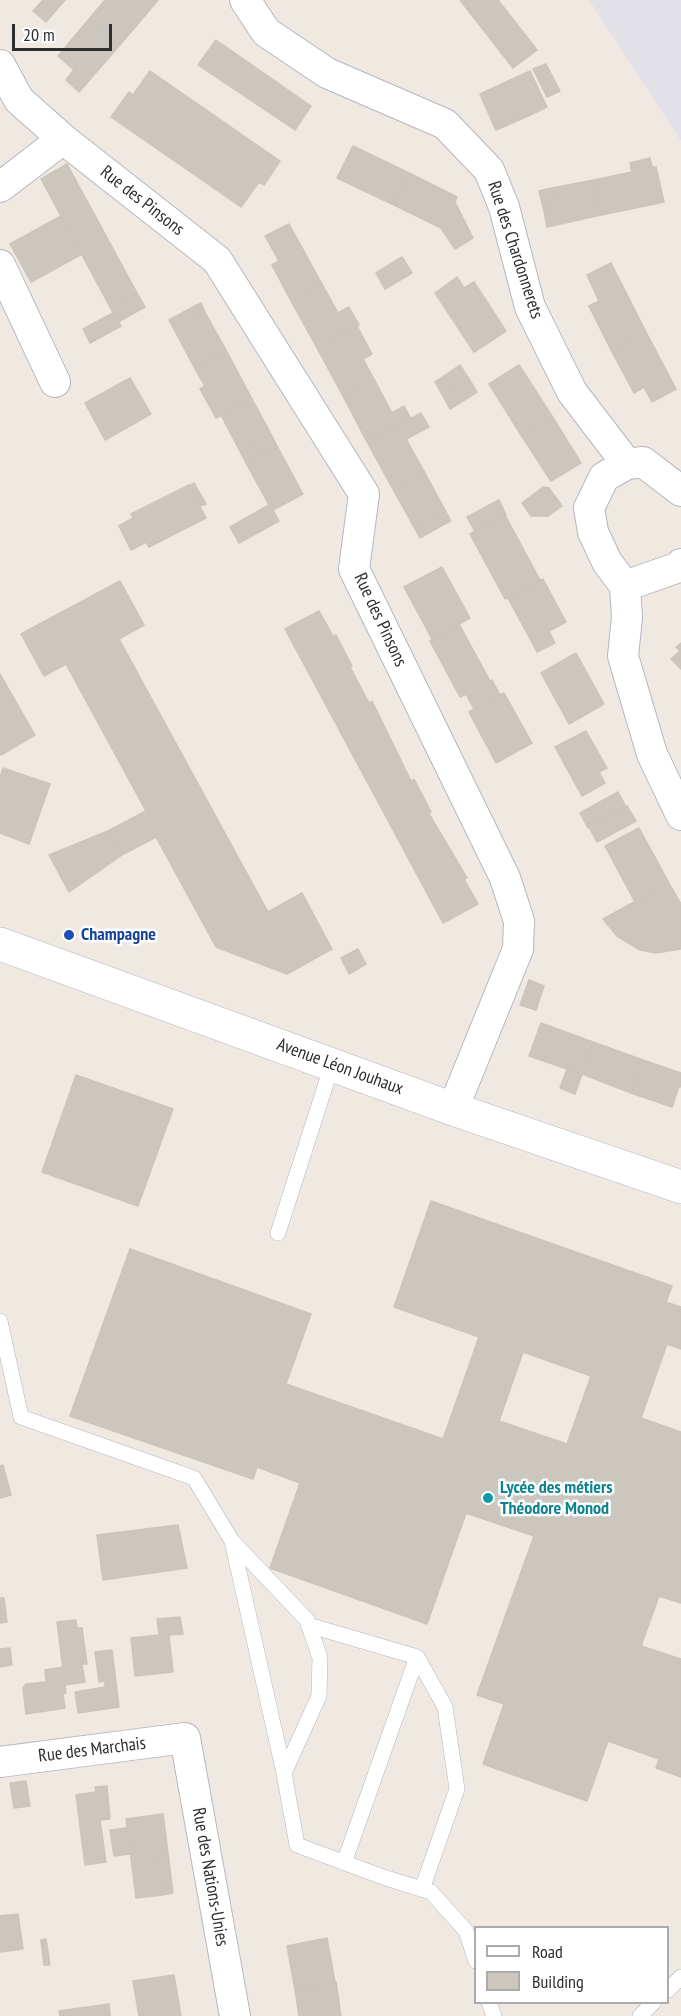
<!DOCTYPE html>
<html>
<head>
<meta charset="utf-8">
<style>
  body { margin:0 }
  #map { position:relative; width:681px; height:2016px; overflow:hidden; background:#efe9e1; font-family:"PT Sans Narrow",sans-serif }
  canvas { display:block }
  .legend { position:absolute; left:474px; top:1926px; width:195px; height:78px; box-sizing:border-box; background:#fff; border:2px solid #ababab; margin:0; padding:8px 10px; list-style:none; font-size:18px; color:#2e2e2e }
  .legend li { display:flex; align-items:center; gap:12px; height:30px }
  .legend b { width:30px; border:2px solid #ababab }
  .scale { position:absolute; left:12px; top:24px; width:100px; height:27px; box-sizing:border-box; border:3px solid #2e2e2e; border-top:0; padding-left:8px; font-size:18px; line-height:21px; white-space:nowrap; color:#2e2e2e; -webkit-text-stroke:4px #fff; paint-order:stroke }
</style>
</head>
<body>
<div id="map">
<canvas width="681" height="2016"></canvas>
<ul class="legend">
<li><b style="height:8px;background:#fff"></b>Road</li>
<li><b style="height:16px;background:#cbc7bf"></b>Building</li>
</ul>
<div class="scale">20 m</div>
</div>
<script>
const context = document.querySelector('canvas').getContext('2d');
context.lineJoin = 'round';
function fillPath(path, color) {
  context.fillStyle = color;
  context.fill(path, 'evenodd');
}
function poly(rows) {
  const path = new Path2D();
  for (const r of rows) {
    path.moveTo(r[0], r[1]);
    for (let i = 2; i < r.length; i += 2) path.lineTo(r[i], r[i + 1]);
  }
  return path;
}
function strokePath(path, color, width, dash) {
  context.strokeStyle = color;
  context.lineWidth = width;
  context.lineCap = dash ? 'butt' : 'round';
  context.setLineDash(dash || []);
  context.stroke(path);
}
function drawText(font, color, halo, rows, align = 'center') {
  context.font = font + ' "PT Sans Narrow",sans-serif';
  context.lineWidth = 5;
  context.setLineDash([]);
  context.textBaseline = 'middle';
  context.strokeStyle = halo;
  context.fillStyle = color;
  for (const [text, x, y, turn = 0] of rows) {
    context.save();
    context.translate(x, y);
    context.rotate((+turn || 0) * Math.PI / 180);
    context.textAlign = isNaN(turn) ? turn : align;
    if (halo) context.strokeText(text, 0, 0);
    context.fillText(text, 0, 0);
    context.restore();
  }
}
fillPath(poly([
  [589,0,681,0,681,141]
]), '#e3e1e8');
const building = poly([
  [43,0,65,0,46,22,33,11,43,0],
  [105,0,158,0,120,45,89,19,105,0],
  [460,0,498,0,537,50,513,68,460,0],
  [89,19,120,45,79,92,66,80,74,70,58,56,89,19],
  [216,40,311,106,295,130,198,65,216,40],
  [546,64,560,91,547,97,533,69,546,64],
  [150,71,280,161,264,185,259,182,241,207,111,117,129,92,133,95,150,71],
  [530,71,547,107,526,117,524,112,494,126,480,94,530,71],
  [524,112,526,117,496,130,494,126,524,112],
  [353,146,409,173,394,205,337,178,353,146],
  [650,158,652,167,656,167,664,202,601,215,594,180,632,172,630,163,650,158],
  [67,164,137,293,110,307,41,179,67,164],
  [409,173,457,197,455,202,473,238,455,249,441,228,394,205,409,173],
  [594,180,601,215,547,227,544,211,550,210,548,203,555,201,552,188,594,180],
  [552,188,555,201,548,203,550,210,544,211,539,191,552,188],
  [61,216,82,254,31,282,10,244,61,216],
  [289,224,322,284,291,301,272,265,279,261,265,236,289,224],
  [402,257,412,273,385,289,376,273,402,257],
  [611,263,646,332,611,350,589,306,599,301,587,275,611,263],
  [457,277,464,288,474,282,506,331,474,352,435,293,457,277],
  [322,284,338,313,349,307,359,325,317,348,291,301,322,284],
  [137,293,145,307,118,322,110,307,137,293],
  [201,303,206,314,199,318,193,307,201,303],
  [193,307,199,318,206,314,226,350,194,367,169,320,193,307],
  [113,313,121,326,90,343,83,329,113,313],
  [357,326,372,354,363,359,374,379,343,396,317,348,357,326],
  [646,332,676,389,652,402,644,387,634,393,611,350,646,332],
  [226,350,252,399,216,418,200,389,205,386,194,367,226,350],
  [460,365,469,379,443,396,435,382,460,365],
  [519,365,552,416,521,435,489,384,519,365],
  [130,378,151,414,105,440,85,403,130,378],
  [374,379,392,413,404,406,411,419,367,442,343,396,374,379],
  [469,379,477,392,450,409,443,396,469,379],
  [252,399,271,434,254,443,260,455,246,463,221,415,252,399],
  [421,413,429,427,406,439,425,473,394,491,367,442,421,413],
  [552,416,581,463,551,481,521,435,552,416],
  [271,434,277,446,260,455,254,443,271,434],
  [277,446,303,494,273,510,279,521,239,543,230,527,269,505,246,463,277,446],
  [425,473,451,521,439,527,434,517,414,527,394,491,425,473],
  [194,483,206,504,200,506,189,486,194,483],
  [189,485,206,518,149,547,146,542,131,550,119,526,133,518,131,514,189,485],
  [543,487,549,488,562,506,548,516,531,516,522,503,543,487],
  [499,500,506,515,475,532,467,517,499,500],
  [505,515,540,580,505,599,470,534,505,515],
  [434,517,439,527,420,538,414,527,434,517],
  [442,567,470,618,432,639,404,587,442,567],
  [543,579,566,622,549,631,555,643,537,652,508,598,543,579],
  [120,581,144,625,119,639,268,912,302,893,332,949,287,974,216,947,156,837,122,855,108,831,146,811,66,664,44,676,21,634,120,581],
  [319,611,333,636,336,635,352,666,350,667,369,703,372,701,411,781,414,779,431,812,429,814,467,878,464,879,478,904,443,923,285,629,319,611],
  [459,624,490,681,492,680,500,695,474,709,466,694,460,697,430,641,459,624],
  [681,643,681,669,671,659,680,651,676,647,681,643],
  [576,653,604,704,569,724,541,673,576,653],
  [0,674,35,735,1,755,0,754,0,674],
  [504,693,532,743,496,763,469,712,504,693],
  [586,731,607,768,599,772,605,783,582,796,555,747,586,731],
  [3,768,50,784,29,844,0,833,0,777,3,768],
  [618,792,626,807,597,822,589,808,618,792],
  [627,806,636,821,597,842,589,827,627,806],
  [589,808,597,822,588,828,580,813,589,808],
  [639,828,669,883,635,902,605,846,639,828],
  [108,831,122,855,69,892,49,855,108,831],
  [669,883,681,904,681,949,656,953,640,950,617,936,603,919,669,883],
  [358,949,366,964,349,974,341,958,358,949],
  [529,980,544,986,536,1010,520,1005,529,980],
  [541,1023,593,1042,582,1074,529,1056,541,1023],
  [593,1042,643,1060,631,1093,582,1074,593,1042],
  [643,1060,681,1073,681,1087,679,1086,672,1107,631,1093,643,1060],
  [567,1069,582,1074,575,1094,560,1088,567,1069],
  [76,1075,173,1109,138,1206,42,1172,76,1075],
  [431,1201,672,1286,666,1302,681,1307,681,1349,667,1344,641,1418,681,1432,681,1603,659,1596,641,1646,681,1659,681,1777,656,1768,659,1759,608,1741,587,1801,483,1764,504,1704,477,1695,534,1536,466,1513,427,1624,270,1568,300,1483,257,1467,253,1479,70,1416,130,1249,311,1314,286,1384,443,1439,479,1337,394,1307,431,1201],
  [523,1352,591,1376,567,1444,499,1421,523,1352],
  [3,1465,11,1495,0,1498,0,1466,3,1465],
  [178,1525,187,1568,103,1580,97,1535,178,1525],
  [0,1598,4,1598,7,1622,0,1623,0,1598],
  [180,1617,183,1634,169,1635,173,1672,135,1676,131,1638,159,1635,157,1619,180,1617],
  [76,1620,77,1628,82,1628,87,1664,82,1664,85,1682,65,1685,57,1622,76,1620],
  [10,1648,12,1665,0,1667,0,1649,10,1648],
  [112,1650,119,1707,78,1713,75,1692,105,1687,105,1681,99,1682,95,1652,112,1650],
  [63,1667,66,1693,63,1694,65,1708,26,1714,23,1688,26,1684,46,1682,45,1670,63,1667],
  [26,1781,30,1806,14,1808,10,1783,26,1781],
  [107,1786,110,1819,100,1820,106,1862,85,1865,76,1795,96,1792,95,1787,107,1786],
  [163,1814,168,1853,158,1854,162,1895,136,1898,126,1819,163,1814],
  [127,1828,130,1854,114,1856,110,1830,127,1828],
  [168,1853,173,1893,162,1895,158,1854,168,1853],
  [18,1914,23,1949,0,1952,0,1916,18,1914],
  [327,1938,335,1982,295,1990,287,1946,327,1938],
  [46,1939,50,1965,44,1965,41,1940,46,1939],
  [174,1975,181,2016,139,2016,133,1981,174,1975],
  [336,1982,341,2016,299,2016,295,1990,336,1982],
  [109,2004,110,2016,60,2016,59,2011,109,2004]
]);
fillPath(building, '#cbc7bf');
strokePath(building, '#cbc5ba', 1.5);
const lane = poly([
  [278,1233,332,1065],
  [0,1321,21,1417,194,1478,232,1541,307,1620,320,1658,319,1696,284,1773],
  [232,1541,284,1773,297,1845,383,1877,431,1892,466,1931,476,1961],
  [308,1625,417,1657,445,1707,457,1789,422,1889],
  [344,1863,417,1657],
  [668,1990,681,1977],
  [489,2002,494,2016],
  [640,2016,654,2002]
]);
const street = poly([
  [245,0,266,32,327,73,445,124,489,170,504,207,530,307,572,392,627,464],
  [0,65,19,100,63,139,217,260,364,494,354,569,505,878,519,921,518,949,453,1109],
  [0,187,63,139],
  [0,265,55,382],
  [681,491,643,462,627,464,604,477,589,508,593,532,607,562,625,586,679,567,681,564],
  [625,586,627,617,623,656,652,754,681,815],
  [0,1762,185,1738,235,2016]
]);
const secondary = poly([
  [0,944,453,1109,681,1187]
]);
strokePath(lane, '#b4b7c1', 16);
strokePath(street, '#b4b7c1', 32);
strokePath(secondary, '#b4b7c1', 34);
strokePath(lane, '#fff', 15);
strokePath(street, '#fff', 30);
strokePath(secondary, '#fff', 33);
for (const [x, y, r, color] of [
  [69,935,6,"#1a4fb4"],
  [488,1498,6,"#0f9aa8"]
]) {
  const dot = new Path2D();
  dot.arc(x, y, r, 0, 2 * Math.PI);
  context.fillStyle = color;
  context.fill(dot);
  strokePath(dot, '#fff', 2);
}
drawText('18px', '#2e2e2e', '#fff', [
  ["Rue des Pinsons",142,201,38],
  ["Rue des Chardonnerets",515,250,72],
  ["Rue des Pinsons",380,620,65],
  ["Avenue Léon Jouhaux",340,1067,20],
  ["Rue des Marchais",92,1750,-7],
  ["Rue des Nations-Unies",210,1877,80]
]);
drawText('bold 18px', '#164399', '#fff', [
  ["Champagne",81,935]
], 'left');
drawText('bold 18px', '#0d838f', '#fff', [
  ["Lycée des métiers",500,1488],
  ["Théodore Monod",500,1509]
], 'left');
</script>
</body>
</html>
